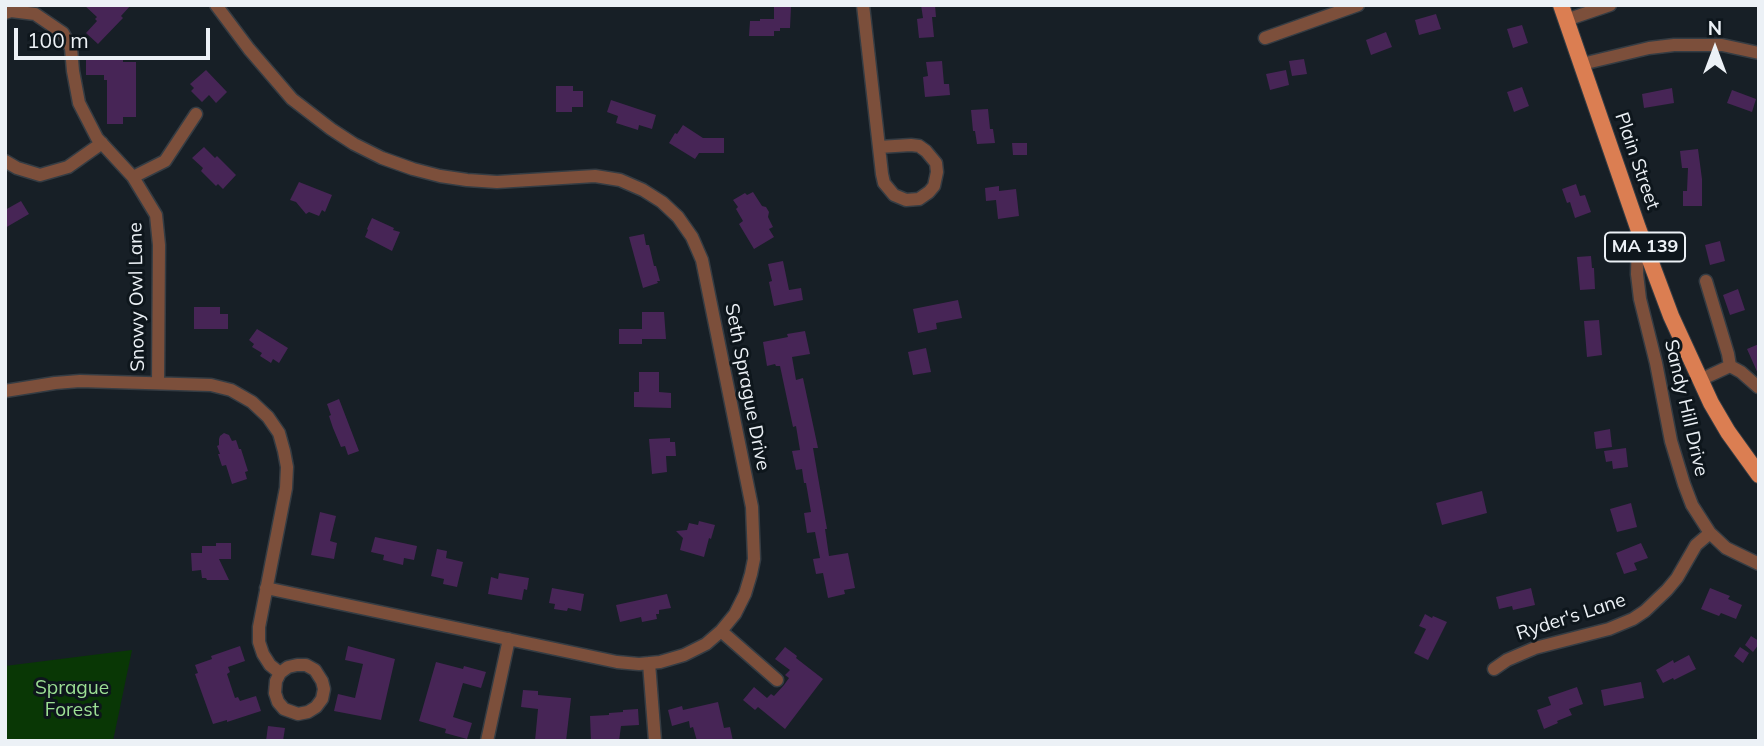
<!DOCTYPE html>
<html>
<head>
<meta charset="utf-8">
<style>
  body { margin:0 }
  #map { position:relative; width:1764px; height:746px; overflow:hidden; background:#171f26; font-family:Mulish,sans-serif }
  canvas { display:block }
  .frame { position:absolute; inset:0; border:7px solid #ecf1f6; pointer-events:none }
  .north { position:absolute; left:1680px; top:14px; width:70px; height:70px; -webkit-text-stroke:5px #0e161c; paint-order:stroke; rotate:0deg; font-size:19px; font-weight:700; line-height:28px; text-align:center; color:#ecf1f6 }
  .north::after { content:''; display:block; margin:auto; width:24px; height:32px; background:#ecf1f6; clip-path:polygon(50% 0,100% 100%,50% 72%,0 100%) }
  .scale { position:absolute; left:14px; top:28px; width:196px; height:32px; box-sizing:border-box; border:4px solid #ecf1f6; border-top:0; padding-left:9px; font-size:21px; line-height:24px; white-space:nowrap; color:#ecf1f6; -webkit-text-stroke:5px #0e161c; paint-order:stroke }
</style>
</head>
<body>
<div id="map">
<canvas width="1764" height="746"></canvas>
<div class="frame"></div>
<div class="north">N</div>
<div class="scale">100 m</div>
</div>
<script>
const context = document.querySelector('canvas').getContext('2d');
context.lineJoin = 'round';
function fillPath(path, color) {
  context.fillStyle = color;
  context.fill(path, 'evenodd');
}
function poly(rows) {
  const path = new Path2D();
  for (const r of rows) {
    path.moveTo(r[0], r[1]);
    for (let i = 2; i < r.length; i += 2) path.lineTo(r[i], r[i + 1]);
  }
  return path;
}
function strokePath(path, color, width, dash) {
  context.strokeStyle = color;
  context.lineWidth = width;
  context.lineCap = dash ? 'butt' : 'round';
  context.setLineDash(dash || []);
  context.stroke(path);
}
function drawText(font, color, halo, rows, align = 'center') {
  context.font = font + ' Mulish,sans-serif';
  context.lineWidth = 6;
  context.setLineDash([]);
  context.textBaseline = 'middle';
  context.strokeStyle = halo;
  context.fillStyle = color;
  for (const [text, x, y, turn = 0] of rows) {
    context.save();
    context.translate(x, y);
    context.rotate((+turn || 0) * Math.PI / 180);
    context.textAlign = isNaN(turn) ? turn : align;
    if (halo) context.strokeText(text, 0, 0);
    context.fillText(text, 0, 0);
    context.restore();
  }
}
fillPath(poly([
  [132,650,113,741,5,741,5,666]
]), '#093705');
fillPath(poly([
  [84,5,131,5,121,16,123,18,98,44,86,33,97,21,95,19,97,17],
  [921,5,935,5,936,17,932,17,934,37,919,38,917,19,923,18],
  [774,6,791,7,790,28,780,28,780,31,774,31,774,36,749,36,750,21,760,21,760,19,774,19],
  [1436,14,1441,29,1419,35,1415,20],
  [1522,25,1528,43,1513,48,1507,29],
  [1386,32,1392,47,1371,55,1366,40],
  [1304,59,1307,74,1292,76,1289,61],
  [86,60,123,60,123,62,136,62,136,117,123,117,123,124,107,124,107,80,104,80,104,75,86,75],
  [942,61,944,84,949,84,950,95,925,97,923,77,928,76,926,62],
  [206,70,227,92,216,103,209,95,202,102,191,91,194,88,190,84],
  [1286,70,1289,85,1270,90,1266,74],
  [556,86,573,86,573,91,583,91,583,107,572,107,572,112,556,112],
  [1522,87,1529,106,1514,112,1507,92],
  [1672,88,1674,103,1644,108,1642,94],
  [1732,90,1756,99,1752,112,1727,103],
  [611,100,656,115,652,129,639,125,638,130,616,123,618,116,607,112],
  [988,109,990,129,993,129,995,143,977,144,975,131,973,131,971,110],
  [683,125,703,138,724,138,724,153,699,153,695,159,669,143,675,133,677,134],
  [1012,143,1027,143,1027,155,1013,155],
  [204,147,215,158,217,156,236,175,223,189,218,184,216,186,201,171,203,168,192,158],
  [1698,149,1702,179,1702,206,1683,206,1683,191,1687,191,1688,168,1682,168,1680,151],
  [299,182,332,195,325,212,322,210,319,216,309,212,306,214,296,202,290,200],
  [1576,184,1580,196,1585,195,1591,212,1575,218,1570,202,1567,203,1562,189],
  [999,186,999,191,1016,189,1019,216,998,219,996,200,986,201,985,188],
  [753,192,762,206,766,207,769,212,768,217,773,227,769,229,774,237,754,249,739,224,743,221,736,209,738,207,733,200,745,193,747,195],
  [21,201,29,214,5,228,5,210],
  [372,218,394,228,393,230,400,232,392,251,365,237,368,230,367,229],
  [644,234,646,245,649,245,654,266,656,266,660,281,657,281,658,283,643,288,629,237],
  [1720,241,1725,261,1710,265,1705,245],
  [1591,256,1592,268,1594,268,1595,289,1580,290,1577,257],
  [783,261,789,290,801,288,803,300,774,306,769,282,772,281,768,264],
  [1738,289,1745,310,1730,315,1723,295],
  [958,300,962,318,936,323,937,329,918,333,913,309],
  [194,307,220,307,220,314,228,314,228,329,194,329],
  [642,312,664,312,666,339,642,339,642,344,619,344,619,329,642,329],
  [1599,320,1602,355,1587,357,1584,321],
  [257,329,288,348,279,363,273,359,271,363,260,356,262,353,252,347,254,344,249,340],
  [805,331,810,354,792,357,796,380,803,378,818,448,813,448,827,529,825,529,829,556,848,553,855,588,844,590,845,594,828,598,823,573,816,574,813,559,820,558,815,532,807,533,804,513,811,512,806,483,804,483,802,469,796,470,792,451,800,450,796,426,793,427,780,366,776,366,775,364,767,366,763,342,788,337,787,334],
  [1759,344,1759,376,1747,349],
  [926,348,931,372,913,375,908,352],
  [639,372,659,372,659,392,671,393,671,408,634,407,634,392,639,392],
  [339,399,359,451,348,455,345,446,341,447,333,428,329,416,331,415,327,404],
  [1610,429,1612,447,1596,449,1594,432],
  [224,433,229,435,232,441,236,440,239,449,241,449,248,471,245,472,247,479,232,484,226,465,222,466,218,454,220,454,217,446,219,445,219,439,220,436],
  [670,438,670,442,675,442,676,456,666,456,667,472,652,474,649,439],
  [1626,448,1628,467,1613,469,1612,461,1606,462,1604,451],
  [1482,491,1487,513,1442,525,1436,503],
  [1631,503,1637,527,1617,532,1610,509],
  [320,512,336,516,330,541,337,543,334,559,311,555],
  [699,521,715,525,711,539,709,538,704,557,680,550,683,538,676,531,687,530,689,523,698,525],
  [375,537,417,546,414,560,404,558,403,565,383,560,384,555,371,552],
  [216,543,231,543,231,559,219,559,229,580,207,580,206,578,202,578,201,570,192,571,191,553,202,553,202,546,216,546],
  [1641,543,1648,558,1634,563,1637,570,1624,574,1616,553],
  [437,549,447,551,446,558,463,562,457,587,443,584,444,579,431,576],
  [499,573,529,578,527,590,524,589,522,600,488,594,491,577,498,579],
  [552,588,584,594,581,611,568,608,567,611,554,609,555,604,549,603],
  [1531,588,1535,605,1513,610,1512,606,1499,609,1496,597],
  [1710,588,1730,596,1728,599,1742,605,1736,619,1721,613,1719,616,1701,609],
  [667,594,671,608,659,610,659,614,656,614,657,619,642,622,641,617,620,622,616,605],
  [1425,614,1432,618,1433,616,1447,622,1428,660,1414,653,1426,629,1419,626],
  [1751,636,1759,641,1759,644,1753,652,1745,645],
  [240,646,245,661,228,667,230,672,227,674,235,698,238,697,240,701,256,696,261,711,227,722,227,720,213,724,195,674,198,673,195,665,212,659,211,656],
  [348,646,395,659,381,720,334,711,338,694,355,698,363,664,345,660],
  [785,647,797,656,796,658,823,679,785,729,758,707,755,710,743,700,754,687,767,698,771,694,774,696,784,685,789,678,785,675,790,670,775,659],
  [1740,647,1749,653,1743,663,1734,656],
  [1689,655,1696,669,1674,680,1673,678,1663,683,1656,670,1673,660,1674,663],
  [436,662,463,669,464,666,486,672,481,688,463,683,453,717,472,723,467,739,445,733,446,729,419,721],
  [1641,682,1644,698,1604,706,1601,690],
  [1577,687,1583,704,1569,709,1572,715,1557,721,1558,723,1544,729,1537,710,1551,705,1548,697],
  [523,690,538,691,538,695,571,698,566,741,535,741,538,709,521,707],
  [718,702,724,728,730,727,733,741,697,741,693,727,690,728,689,721,672,726,668,710,682,706,683,710],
  [638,709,639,725,621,726,619,741,591,741,590,716,609,715,609,713,623,712,623,710],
  [268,726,285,728,283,741,266,741]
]), '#472556');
const minor = poly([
  [216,5,249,49,292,99,331,129,354,144,382,158,413,169,440,176,467,180,497,182,595,176,620,180,643,190,662,202,678,217,692,237,702,260,752,507,754,559,751,574,745,594,735,614,721,631,706,644,684,655,660,662,639,664,617,662,266,588],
  [863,5,882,174,884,183,894,195,906,200,919,199,929,192,934,186,937,172,936,163,926,151,919,146,911,145,879,147],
  [5,13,11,11,35,14,63,33,71,48,73,71,79,103,97,138,133,177,156,215,159,245,158,383],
  [1566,20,1610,5],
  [1265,38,1358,5],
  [1582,64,1649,48,1674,45,1722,45,1759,53],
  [5,161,17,168,40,175,68,167,102,143],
  [133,177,165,161,196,114],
  [1638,235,1637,274,1640,299,1656,363,1671,441,1684,484,1692,505,1710,533,1726,548,1759,564],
  [1730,366,1741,372,1758,387],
  [1700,380,1730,366,1728,354,1706,281],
  [5,391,55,383,80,381,211,385,231,390,252,402,268,417,279,433,284,451,287,467,286,488,259,627,259,642,263,654,270,665,280,673,276,681,275,693,278,702,284,709,298,714,308,712,316,707,322,699,324,689,322,681,315,670,306,665,297,665,288,667,280,673],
  [721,631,777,680],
  [649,663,655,741],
  [1494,669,1507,660,1535,648,1609,629,1633,619,1645,611,1667,590,1677,578,1696,545,1710,533],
  [487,741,509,639]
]);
const major = poly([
  [1561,5,1638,228,1671,316,1711,403,1728,432,1759,475]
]);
strokePath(minor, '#353c43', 15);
strokePath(major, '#353c43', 18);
strokePath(minor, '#7c4f3b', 12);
strokePath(major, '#db7e52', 16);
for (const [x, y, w] of [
  [1645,247,80]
]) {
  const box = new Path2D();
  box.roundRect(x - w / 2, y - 14.5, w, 29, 5);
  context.fillStyle = '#0e161c';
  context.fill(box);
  strokePath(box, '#ecf1f6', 2);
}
drawText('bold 18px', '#ecf1f6', null, [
  ["MA 139",1645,247]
]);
drawText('19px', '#ecf1f6', '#0e161c', [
  ["Plain Street",1637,161,71],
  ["Snowy Owl Lane",137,297,-91],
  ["Seth Sprague Drive",747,387,79],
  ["Sandy Hill Drive",1686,408,77],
  ["Ryder's Lane",1571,617,-18]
]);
drawText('19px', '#9cdf94', '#0e161c', [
  ["Sprague",72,688],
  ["Forest",72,710]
]);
</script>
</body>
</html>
